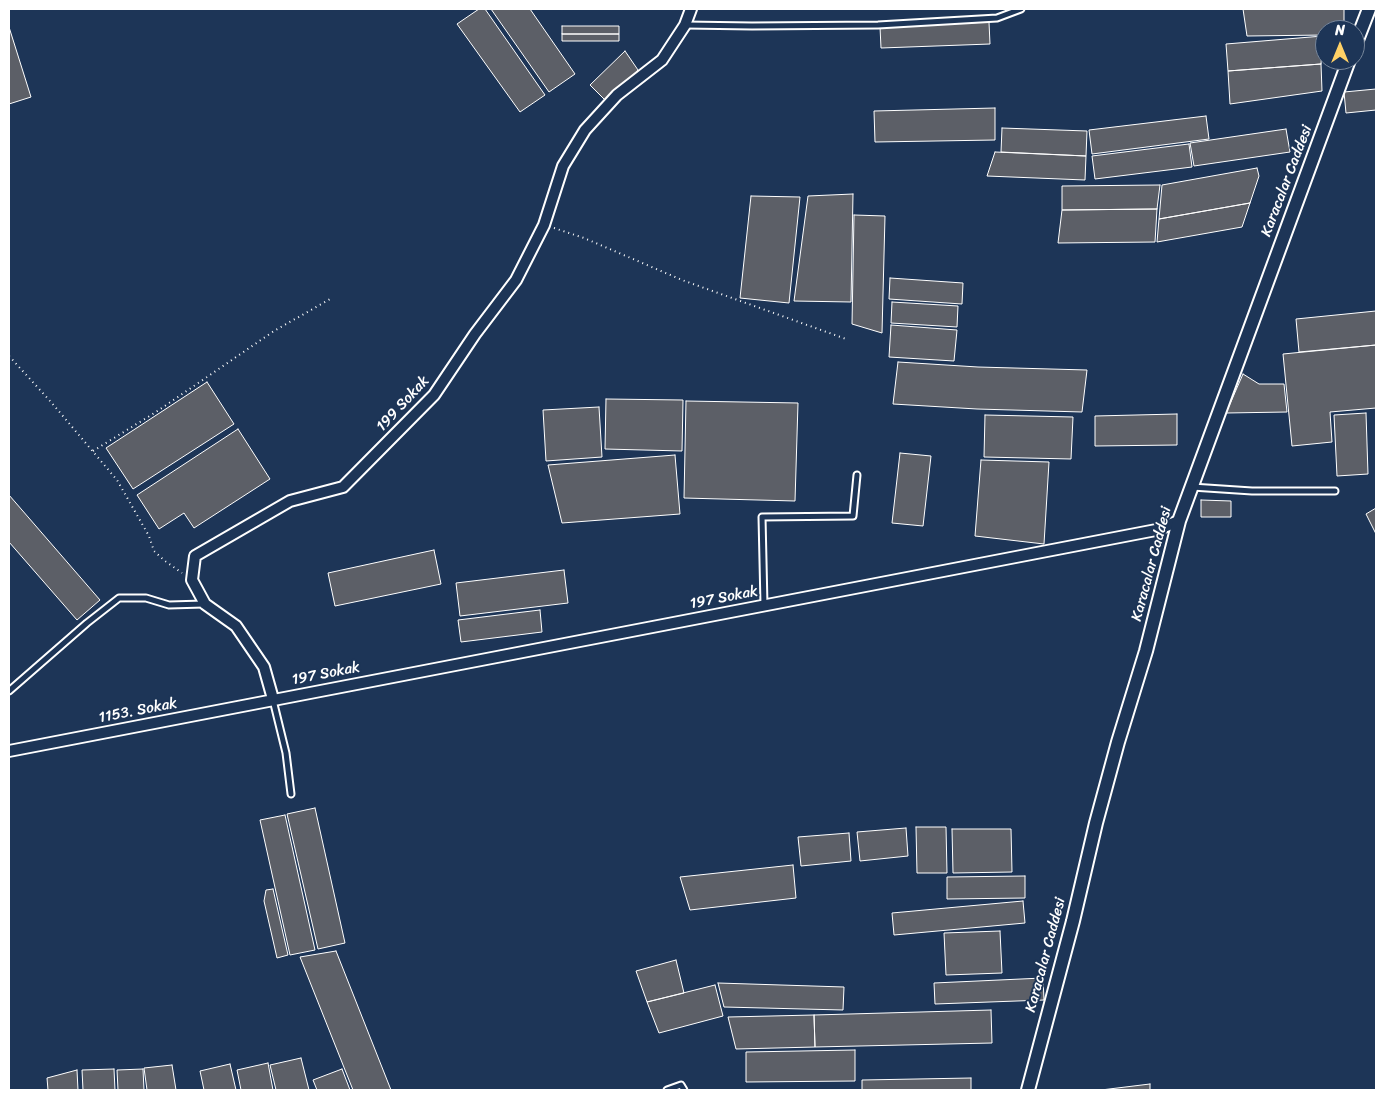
<!DOCTYPE html>
<html>
<head>
<meta charset="utf-8">
<style>
  body { margin:0 }
  #map { position:relative; width:1385px; height:1099px; overflow:hidden; background:#1d3557; font-family:Sriracha,sans-serif }
  canvas { display:block }
  .frame { position:absolute; inset:0; border:10px solid #fff; pointer-events:none }
  .north { position:absolute; left:1315px; top:20px; width:50px; height:50px; box-sizing:border-box; background:#1d3557; border:1px solid #77869a; border-radius:50%; rotate:0deg; font-size:14px; font-weight:700; line-height:20px; text-align:center; color:#fff }
  .north::after { content:''; display:block; margin:auto; width:18px; height:22px; background:#ffd166; clip-path:polygon(50% 0,100% 100%,50% 72%,0 100%) }
</style>
</head>
<body>
<div id="map">
<canvas width="1385" height="1099"></canvas>
<div class="frame"></div>
<div class="north">N</div>
</div>
<script>
const context = document.querySelector('canvas').getContext('2d');
context.lineJoin = 'round';
function fillPath(path, color) {
  context.fillStyle = color;
  context.fill(path, 'evenodd');
}
function poly(rows) {
  const path = new Path2D();
  for (const r of rows) {
    path.moveTo(r[0], r[1]);
    for (let i = 2; i < r.length; i += 2) path.lineTo(r[i], r[i + 1]);
  }
  return path;
}
function strokePath(path, color, width, dash) {
  context.strokeStyle = color;
  context.lineWidth = width;
  context.lineCap = dash ? 'butt' : 'round';
  context.setLineDash(dash || []);
  context.stroke(path);
}
function drawText(font, color, halo, rows, align = 'center') {
  context.font = font + ' Sriracha,sans-serif';
  context.lineWidth = 4;
  context.setLineDash([]);
  context.textBaseline = 'middle';
  context.strokeStyle = halo;
  context.fillStyle = color;
  for (const [text, x, y, turn = 0] of rows) {
    context.save();
    context.translate(x, y);
    context.rotate((+turn || 0) * Math.PI / 180);
    context.textAlign = isNaN(turn) ? turn : align;
    if (halo) context.strokeText(text, 0, 0);
    context.fillText(text, 0, 0);
    context.restore();
  }
}
const building = poly([
  [479,9,485,9,545,95,520,112,457,24,479,9],
  [491,9,530,9,575,74,549,92,491,9],
  [1243,9,1344,9,1344,30,1325,30,1325,35,1247,36,1243,9],
  [989,22,990,44,881,48,880,27,989,22],
  [562,26,619,26,619,34,562,34,562,26],
  [9,27,31,97,9,104,9,27],
  [562,34,619,34,619,41,562,41,562,34],
  [1323,36,1321,64,1228,71,1226,44,1323,36],
  [625,51,638,70,606,101,590,85,625,51],
  [1321,64,1322,91,1230,104,1228,71,1321,64],
  [1376,89,1376,110,1346,113,1344,92,1376,89],
  [995,108,995,140,875,142,874,111,995,108],
  [1206,116,1209,139,1092,154,1089,130,1206,116],
  [1002,128,1087,131,1086,156,1001,152,1002,128],
  [1286,129,1290,152,1194,166,1190,143,1286,129],
  [1189,144,1192,167,1095,179,1092,156,1189,144],
  [995,152,1086,156,1085,180,987,176,995,152],
  [1257,168,1259,176,1250,203,1159,219,1162,185,1257,168],
  [1160,185,1157,209,1062,210,1062,186,1160,185],
  [853,194,851,302,794,301,808,196,853,194],
  [751,196,800,197,789,303,740,298,751,196],
  [1250,203,1242,227,1157,242,1159,219,1250,203],
  [1157,209,1155,242,1058,243,1062,210,1157,209],
  [854,215,885,216,882,333,852,324,854,215],
  [890,278,963,283,962,304,889,299,890,278],
  [892,302,958,306,957,327,891,323,892,302],
  [1376,311,1376,345,1299,352,1296,319,1376,311],
  [891,325,957,330,954,361,889,357,891,325],
  [1376,345,1376,408,1330,412,1332,442,1292,446,1283,354,1376,345],
  [898,362,978,367,1087,370,1082,412,977,409,893,404,898,362],
  [1243,374,1259,384,1284,384,1287,412,1226,413,1243,374],
  [207,382,234,424,133,489,106,448,207,382],
  [606,399,683,400,682,451,605,449,606,399],
  [686,401,798,403,795,501,684,498,686,401],
  [599,407,602,457,546,461,543,410,599,407],
  [1366,413,1368,474,1337,476,1334,415,1366,413],
  [1177,414,1177,445,1095,446,1095,416,1177,414],
  [985,415,1073,417,1071,459,984,457,985,415],
  [238,429,270,479,194,528,184,513,159,529,137,495,238,429],
  [900,453,931,456,923,526,892,523,900,453],
  [675,455,680,514,562,523,548,465,675,455],
  [981,460,1049,462,1044,544,975,536,981,460],
  [9,495,100,600,77,620,9,542,9,495],
  [1201,500,1231,501,1231,517,1201,517,1201,500],
  [1376,508,1376,534,1366,514,1376,508],
  [434,550,441,584,335,606,328,573,434,550],
  [564,570,568,603,460,616,456,583,564,570],
  [540,610,542,632,461,642,458,620,540,610],
  [315,808,345,943,318,949,287,814,315,808],
  [285,815,315,950,290,955,260,820,285,815],
  [916,827,946,827,947,873,917,873,916,827],
  [906,828,908,856,860,861,857,832,906,828],
  [952,829,1011,829,1012,872,953,873,952,829],
  [849,833,851,861,801,866,798,837,849,833],
  [793,865,796,898,690,910,680,877,793,865],
  [1025,876,1025,898,947,899,947,877,1025,876],
  [273,889,288,955,277,958,264,901,266,890,273,889],
  [1023,901,1025,923,894,935,892,913,1023,901],
  [1000,931,1002,973,946,975,944,933,1000,931],
  [336,951,391,1090,353,1090,300,957,336,951],
  [676,960,684,993,647,1002,636,971,676,960],
  [1043,978,1044,1000,935,1004,934,983,1043,978],
  [718,983,844,987,843,1010,724,1007,718,983],
  [715,985,723,1016,659,1033,647,1002,715,985],
  [991,1010,992,1043,815,1047,814,1015,991,1010],
  [814,1015,815,1047,736,1049,728,1017,814,1015],
  [855,1050,855,1081,746,1082,746,1052,855,1050],
  [301,1058,309,1090,276,1090,270,1065,301,1058],
  [268,1063,273,1090,241,1090,237,1070,268,1063],
  [230,1064,236,1090,204,1090,200,1071,230,1064],
  [172,1065,176,1090,147,1090,144,1068,172,1065],
  [114,1069,115,1090,83,1090,82,1070,114,1069],
  [143,1069,144,1090,118,1090,117,1070,143,1069],
  [342,1069,350,1090,317,1090,313,1080,342,1069],
  [77,1070,78,1090,48,1090,47,1078,77,1070],
  [971,1078,971,1090,862,1090,862,1080,971,1078],
  [1150,1084,1150,1090,1101,1090,1150,1084]
]);
fillPath(building, '#5c5f67');
strokePath(building, '#fff', 1);
const service = poly([
  [686,25,752,26,878,25,997,18,1021,9],
  [1192,487,1252,491,1335,491],
  [764,605,762,517,853,516,857,475],
  [9,691,87,623,119,598,146,598,169,605,204,604],
  [273,700,286,753,291,794],
  [667,1090,681,1085,684,1090]
]);
const minor = poly([
  [273,699,264,667,236,626,205,604,192,580,195,556,290,501,343,487,434,395,475,334,516,280,544,225,563,166,585,130,617,95,662,60,685,25,691,9],
  [9,751,1156,530,1179,521]
]);
const tertiary = poly([
  [1355,45,1369,9],
  [1028,1090,1073,921,1096,823,1118,742,1146,651,1179,521,1349,60]
]);
strokePath(service, '#fff', 9);
strokePath(minor, '#fff', 14);
strokePath(tertiary, '#fff', 16);
strokePath(poly([
  [554,228,584,238,682,280,846,339],
  [9,356,51,402,117,480,149,536,154,551,165,561,182,573],
  [93,451,156,412,274,331,332,298]
]), '#fff', 2, [1, 4]);
strokePath(service, '#1d3557', 5);
strokePath(minor, '#1d3557', 10);
strokePath(tertiary, '#1d3557', 12);
drawText('15px', '#fff', '#1d3557', [
  ["Karacalar Caddesi",1287,181,-69],
  ["199 Sokak",403,404,-47],
  ["Karacalar Caddesi",1152,564,-75],
  ["197 Sokak",724,598,-11],
  ["197 Sokak",326,674,-11],
  ["1153. Sokak",138,711,-11],
  ["Karacalar Caddesi",1046,955,-75]
]);
</script>
</body>
</html>
